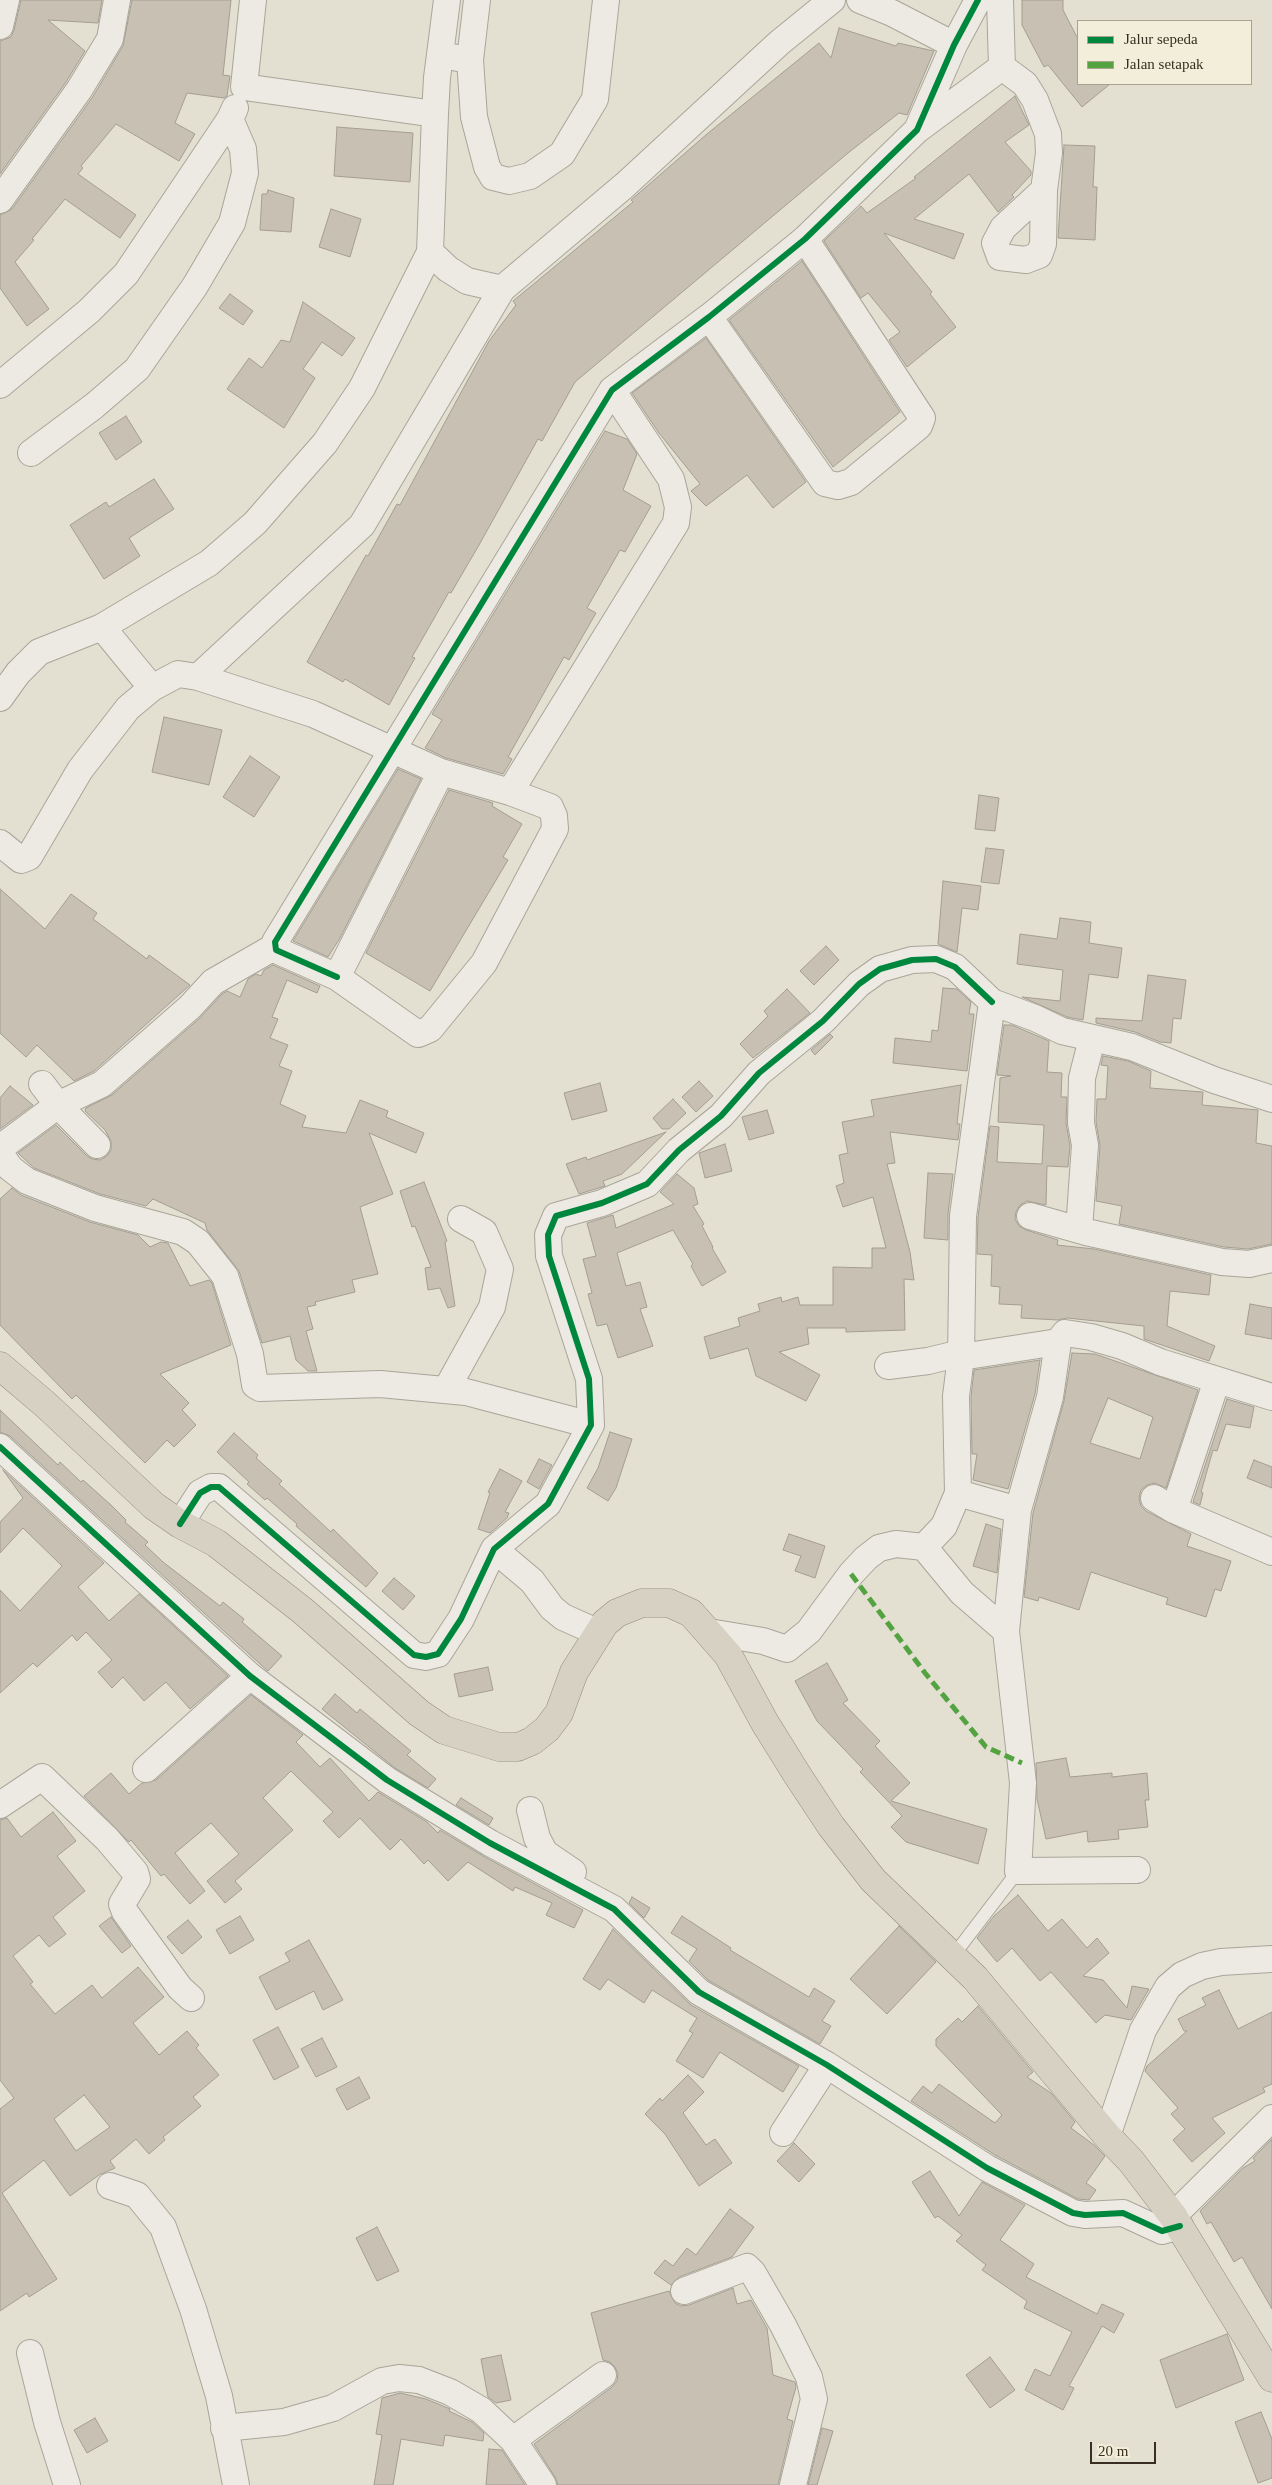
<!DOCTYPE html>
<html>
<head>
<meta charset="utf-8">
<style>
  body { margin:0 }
  #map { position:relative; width:1272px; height:2485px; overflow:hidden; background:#e3e0d2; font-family:"Times New Roman",serif }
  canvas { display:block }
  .legend { position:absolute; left:1077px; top:20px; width:175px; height:65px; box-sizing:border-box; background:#f3eed9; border:1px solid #a8a290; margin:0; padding:6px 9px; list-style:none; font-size:15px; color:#382f22 }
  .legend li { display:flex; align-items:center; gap:10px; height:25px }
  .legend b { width:25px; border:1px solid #a8a290 }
  .scale { position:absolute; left:1090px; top:2442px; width:66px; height:22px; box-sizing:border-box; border:2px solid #382f22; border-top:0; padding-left:6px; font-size:15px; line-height:18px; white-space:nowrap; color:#382f22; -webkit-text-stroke:4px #f3eed9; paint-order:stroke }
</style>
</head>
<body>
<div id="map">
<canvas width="1272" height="2485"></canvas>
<ul class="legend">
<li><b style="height:6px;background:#00873e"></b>Jalur sepeda</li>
<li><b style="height:6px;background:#53a441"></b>Jalan setapak</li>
</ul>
<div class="scale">20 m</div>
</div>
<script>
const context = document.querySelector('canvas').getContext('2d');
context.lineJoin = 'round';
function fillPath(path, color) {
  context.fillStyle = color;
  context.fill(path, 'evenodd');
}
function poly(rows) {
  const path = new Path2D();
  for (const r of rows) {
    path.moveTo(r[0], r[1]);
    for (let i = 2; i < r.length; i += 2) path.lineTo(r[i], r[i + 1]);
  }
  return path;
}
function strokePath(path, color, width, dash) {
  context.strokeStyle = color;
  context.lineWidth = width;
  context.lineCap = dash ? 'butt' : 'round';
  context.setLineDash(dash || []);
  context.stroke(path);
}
const building = poly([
  [21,0,102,0,98,23,48,20,85,51,66,82,0,174,0,41,11,37,14,30,21,0],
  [132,0,231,0,223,75,230,76,227,96,224,98,187,93,175,123,195,134,179,161,116,124,81,166,83,168,78,174,136,215,120,238,65,199,32,239,34,240,15,262,49,309,27,326,0,288,0,215,12,209,92,98,123,46,132,0],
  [1022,0,1063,0,1063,10,1078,39,1078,84,1110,84,1082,107,1048,65,1044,67,1022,25,1022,0],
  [839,28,896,46,898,43,934,51,907,115,899,113,848,153,575,382,542,441,538,439,479,545,451,593,449,592,412,657,415,658,389,705,345,679,343,682,307,662,366,555,368,556,397,504,400,505,489,341,516,305,513,301,633,202,631,200,707,134,819,43,831,58,839,28],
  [1015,96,1029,125,1005,142,1031,171,1031,175,1012,195,1014,197,998,212,969,174,914,219,964,234,954,259,884,233,932,292,930,294,956,327,907,367,889,340,900,332,868,293,861,298,824,241,861,206,867,213,916,178,914,177,1015,96],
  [337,127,413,133,410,182,334,176,337,127],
  [1064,145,1095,146,1093,187,1097,187,1095,240,1058,238,1064,145],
  [268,190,294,198,291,232,260,230,262,194,267,194,268,190],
  [331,209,361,219,350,257,319,247,331,209],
  [802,261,900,412,833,467,729,320,802,261],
  [230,294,253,311,243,325,219,308,230,294],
  [303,302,355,338,342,356,322,342,303,369,315,378,284,428,227,389,249,358,262,368,281,340,290,342,303,302],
  [706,338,806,482,773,508,747,475,706,506,691,491,700,484,659,433,632,393,706,338],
  [126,416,142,442,116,460,99,433,126,416],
  [605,431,627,439,637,454,623,490,651,506,625,552,620,550,587,608,596,613,569,660,564,657,508,757,512,759,503,774,446,758,425,748,442,720,432,714,605,431],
  [154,479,174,509,129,538,140,556,104,579,70,525,106,502,109,507,154,479],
  [164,717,222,730,209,785,152,772,164,717],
  [250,756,280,777,254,817,223,797,250,756],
  [398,769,421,779,340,938,328,957,293,941,398,769],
  [449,790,493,803,492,806,522,824,503,857,508,860,430,991,366,953,449,790],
  [979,795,999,798,995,831,975,829,979,795],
  [986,848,1004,850,999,884,981,882,986,848],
  [943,881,981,886,978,910,962,908,957,952,938,944,943,881],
  [0,889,45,929,71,894,97,913,93,919,147,959,149,955,190,985,94,1071,74,1081,37,1045,26,1057,0,1033,0,889],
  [1060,918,1091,922,1089,943,1122,948,1118,978,1089,974,1083,1020,1067,1017,1022,997,1060,1001,1063,970,1017,964,1020,934,1057,939,1060,918],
  [826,946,839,960,814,985,800,971,826,946],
  [273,965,320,986,317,993,287,980,272,1017,278,1019,270,1038,288,1045,279,1066,292,1071,280,1104,306,1116,302,1127,346,1133,360,1100,388,1111,386,1117,424,1133,416,1153,369,1133,393,1194,360,1207,378,1274,352,1280,355,1292,315,1302,316,1305,307,1307,313,1329,306,1331,317,1371,308,1371,296,1360,290,1336,262,1343,239,1271,207,1230,205,1223,153,1199,146,1206,100,1194,34,1168,18,1153,56,1125,87,1156,92,1159,100,1160,107,1156,111,1150,111,1141,105,1130,85,1111,86,1108,112,1095,200,1018,222,994,227,991,240,997,248,979,256,974,261,976,264,970,273,965],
  [1148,975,1186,980,1181,1019,1173,1018,1171,1043,1160,1042,1135,1032,1096,1023,1096,1018,1142,1021,1148,975],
  [943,988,957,989,971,1002,969,1014,974,1014,967,1071,893,1063,895,1038,931,1042,932,1030,938,1031,943,988],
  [787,989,810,1013,753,1058,740,1044,768,1016,764,1011,787,989],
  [1004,1025,1012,1025,1049,1041,1047,1072,1062,1073,1061,1097,1067,1097,1066,1123,1070,1146,1068,1167,1047,1166,1046,1205,1027,1201,1020,1205,1016,1212,1015,1219,1019,1226,1026,1230,1058,1240,1057,1245,1094,1249,1211,1275,1209,1295,1170,1291,1167,1326,1215,1346,1209,1361,1144,1339,1144,1326,1067,1318,1058,1320,1021,1318,1022,1305,999,1304,1000,1287,991,1286,992,1255,977,1254,978,1217,990,1126,999,1127,997,1162,1042,1164,1044,1125,998,1122,1000,1078,1011,1076,997,1075,1004,1025],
  [830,1034,833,1037,815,1055,811,1050,830,1034],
  [1103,1056,1128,1061,1151,1071,1150,1088,1203,1092,1202,1105,1258,1110,1256,1143,1272,1146,1272,1244,1248,1249,1224,1247,1119,1224,1122,1206,1096,1201,1100,1146,1096,1122,1097,1099,1106,1099,1108,1066,1101,1065,1103,1056],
  [699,1081,713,1096,696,1112,682,1097,699,1081],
  [600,1083,607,1111,572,1120,564,1093,600,1083],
  [961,1085,957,1124,960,1124,958,1140,890,1132,895,1163,887,1164,910,1252,914,1280,904,1279,905,1330,846,1332,846,1328,807,1328,809,1344,779,1352,820,1375,806,1401,756,1376,748,1348,710,1359,704,1337,740,1326,738,1318,760,1311,758,1304,781,1297,782,1302,798,1297,800,1305,833,1305,833,1267,872,1268,872,1248,886,1248,873,1197,843,1207,836,1186,844,1183,839,1155,848,1153,842,1122,874,1116,871,1100,961,1085],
  [10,1086,33,1105,0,1129,0,1098,10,1086],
  [673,1099,686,1113,669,1129,662,1129,653,1118,673,1099],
  [767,1110,774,1133,749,1140,742,1117,767,1110],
  [666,1132,622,1174,603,1181,605,1186,579,1194,566,1164,586,1157,587,1160,666,1132],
  [725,1144,732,1171,705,1178,699,1153,725,1144],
  [928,1173,953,1174,948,1214,948,1240,924,1238,928,1173],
  [677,1174,694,1188,698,1204,693,1206,704,1224,702,1226,713,1247,712,1248,726,1272,702,1286,691,1266,693,1264,673,1230,617,1253,626,1286,640,1282,647,1307,640,1309,653,1346,618,1358,607,1324,597,1326,588,1294,592,1293,583,1259,596,1256,587,1223,613,1215,616,1228,674,1204,660,1192,677,1174],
  [424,1182,447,1241,445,1242,455,1306,448,1308,440,1288,428,1290,425,1268,431,1267,415,1226,412,1227,400,1191,424,1182],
  [12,1188,21,1195,90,1222,138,1235,150,1247,161,1242,168,1243,190,1286,209,1280,212,1283,231,1345,160,1374,189,1403,182,1410,196,1425,174,1447,167,1440,145,1463,76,1395,72,1399,0,1325,0,1199,12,1188],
  [1250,1304,1272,1308,1272,1339,1245,1334,1250,1304],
  [1072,1353,1095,1354,1198,1390,1166,1488,1155,1483,1147,1485,1141,1490,1139,1498,1141,1506,1146,1511,1191,1534,1187,1546,1231,1561,1221,1591,1215,1589,1206,1617,1166,1604,1168,1598,1091,1572,1079,1610,1039,1597,1038,1601,1024,1597,1033,1513,1064,1401,1072,1353],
  [1108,1398,1153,1417,1140,1459,1090,1443,1108,1398],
  [1040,1360,1035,1394,1008,1489,973,1480,977,1454,972,1454,971,1397,974,1370,1040,1360],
  [1227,1399,1254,1407,1250,1428,1226,1424,1217,1451,1213,1450,1201,1492,1203,1493,1200,1505,1193,1502,1227,1399],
  [0,1410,58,1465,60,1462,81,1482,83,1480,111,1505,126,1520,125,1522,148,1542,145,1545,163,1562,220,1606,223,1602,244,1619,242,1622,282,1656,268,1671,260,1664,10,1436,0,1432,0,1410],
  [610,1432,632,1439,616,1488,608,1501,587,1488,598,1468,610,1432],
  [234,1433,258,1455,256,1458,282,1481,279,1484,331,1532,333,1529,378,1573,366,1587,296,1526,297,1524,267,1498,265,1500,247,1484,249,1482,217,1452,234,1433],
  [539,1459,552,1465,539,1489,527,1482,539,1459],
  [1254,1460,1272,1467,1272,1488,1247,1478,1254,1460],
  [500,1469,522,1481,505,1512,509,1513,507,1518,490,1533,478,1529,490,1493,488,1492,500,1469],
  [3,1470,104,1563,78,1587,109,1621,139,1594,228,1676,190,1709,166,1682,144,1701,123,1677,112,1688,98,1672,112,1660,86,1632,77,1641,72,1635,37,1667,33,1663,0,1693,0,1590,20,1611,62,1566,23,1528,0,1553,0,1522,23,1498,3,1470],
  [986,1524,1001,1529,997,1573,973,1566,986,1524],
  [789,1534,825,1546,815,1578,795,1571,801,1556,783,1550,789,1534],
  [394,1578,415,1596,403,1610,382,1591,394,1578],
  [827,1663,848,1700,843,1703,880,1741,875,1746,910,1783,891,1801,987,1829,978,1864,906,1842,891,1827,902,1816,860,1772,863,1769,817,1721,795,1681,827,1663],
  [488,1667,493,1690,459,1697,454,1674,488,1667],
  [335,1694,357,1713,360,1709,411,1751,407,1755,436,1779,428,1788,395,1768,322,1709,335,1694],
  [251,1695,303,1735,296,1742,320,1767,330,1758,369,1801,378,1792,427,1822,438,1833,440,1830,483,1856,583,1910,574,1928,546,1915,552,1903,515,1887,513,1891,468,1862,448,1881,428,1860,424,1864,401,1839,390,1850,360,1818,339,1838,323,1821,333,1812,291,1771,263,1798,293,1830,235,1881,242,1889,225,1903,207,1881,239,1854,211,1823,175,1853,205,1891,190,1904,164,1874,161,1876,131,1840,129,1842,84,1796,111,1773,129,1794,142,1783,156,1780,251,1695],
  [1066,1758,1070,1777,1112,1773,1112,1777,1147,1773,1149,1800,1145,1800,1148,1827,1118,1830,1119,1839,1088,1842,1087,1831,1046,1839,1037,1799,1036,1763,1066,1758],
  [461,1798,493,1818,489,1825,456,1805,461,1798],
  [53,1812,76,1841,57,1856,85,1891,53,1917,66,1934,49,1947,39,1935,13,1956,33,1982,30,1984,55,2014,92,1985,102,1998,138,1967,164,1997,133,2023,159,2055,187,2031,199,2045,196,2048,219,2075,193,2097,201,2106,163,2137,165,2140,149,2154,136,2139,110,2161,115,2168,99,2175,70,2196,44,2160,2,2193,57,2279,29,2297,27,2293,0,2311,0,2109,14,2098,0,2080,0,1820,7,1818,21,1837,53,1812],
  [84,2095,110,2127,76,2151,54,2119,84,2095],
  [1018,1895,1048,1931,1062,1919,1087,1948,1097,1938,1109,1953,1083,1976,1103,1980,1127,2008,1132,1986,1149,1989,1131,2020,1105,2015,1096,2023,1051,1972,1040,1981,1012,1948,997,1962,977,1938,994,1916,1018,1895],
  [632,1897,650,1908,644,1918,629,1903,632,1897],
  [240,1916,254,1940,230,1954,216,1930,240,1916],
  [682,1916,731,1948,730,1950,809,1997,814,1988,835,2001,822,2021,831,2026,820,2044,708,1980,689,1961,697,1949,671,1933,682,1916],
  [111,1917,131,1946,122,1953,99,1926,111,1917],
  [188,1920,202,1937,182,1954,167,1937,188,1920],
  [899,1926,936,1962,887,2014,850,1979,899,1926],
  [613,1929,691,2005,799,2066,783,2092,720,2052,703,2078,676,2061,693,2033,689,2031,697,2018,652,1990,644,2003,608,1979,600,1990,583,1979,613,1929],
  [309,1940,343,2000,323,2010,314,1991,276,2010,259,1977,290,1961,285,1953,309,1940],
  [1219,1990,1238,2029,1272,2012,1272,2084,1263,2088,1265,2092,1212,2118,1225,2133,1192,2162,1173,2140,1185,2129,1171,2114,1178,2108,1145,2071,1147,2066,1187,2031,1184,2031,1178,2019,1206,2005,1202,1998,1219,1990],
  [978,2006,1033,2072,1027,2077,1051,2093,1075,2122,1071,2128,1094,2145,1105,2156,1086,2183,1096,2190,1089,2200,1078,2199,995,2155,911,2101,923,2086,932,2093,939,2084,995,2123,1002,2115,936,2046,936,2039,958,2018,962,2022,978,2006],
  [278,2027,299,2067,274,2080,253,2040,278,2027],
  [322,2038,337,2067,316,2077,301,2049,322,2038],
  [688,2075,704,2092,683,2113,706,2145,715,2139,732,2163,699,2186,665,2134,645,2114,660,2098,662,2101,688,2075],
  [359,2077,370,2098,347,2110,336,2089,359,2077],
  [1272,2139,1272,2309,1242,2257,1234,2262,1211,2222,1207,2224,1200,2211,1243,2168,1255,2161,1253,2158,1272,2139],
  [794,2143,815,2164,799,2182,777,2161,794,2143],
  [930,2171,959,2216,982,2182,1025,2205,1000,2240,1034,2264,1026,2277,1097,2314,1102,2304,1124,2314,1114,2333,1102,2326,1069,2386,1074,2388,1063,2410,1025,2390,1035,2369,1050,2376,1072,2332,1024,2308,1027,2301,982,2270,986,2265,956,2241,962,2235,938,2216,935,2218,912,2182,930,2171],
  [730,2209,754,2227,732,2257,679,2277,671,2285,654,2273,665,2260,673,2266,687,2248,696,2255,730,2209],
  [377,2227,399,2271,377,2281,356,2238,377,2227],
  [733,2288,737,2304,751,2300,767,2328,773,2375,795,2382,796,2387,787,2419,793,2421,778,2485,558,2485,555,2477,534,2444,612,2387,617,2381,618,2374,615,2367,610,2362,603,2360,591,2313,669,2291,675,2303,681,2306,689,2305,733,2288],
  [1227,2334,1244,2380,1176,2408,1160,2360,1227,2334],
  [501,2355,511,2400,496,2403,488,2397,481,2359,501,2355],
  [990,2357,1015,2390,990,2408,966,2375,990,2357],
  [400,2393,426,2399,443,2406,450,2409,449,2411,472,2422,484,2433,483,2441,445,2435,443,2446,401,2439,393,2485,374,2485,382,2435,376,2434,382,2398,400,2393],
  [1261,2412,1272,2439,1272,2478,1258,2483,1235,2422,1261,2412],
  [95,2418,108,2441,87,2453,74,2430,95,2418],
  [822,2428,833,2431,817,2485,808,2485,822,2428],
  [489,2449,502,2450,525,2485,486,2485,489,2449]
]);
fillPath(building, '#c7c0b3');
strokePath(building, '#a49d91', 1);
const lane = poly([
  [953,1956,1018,1871]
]);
const street = poly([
  [253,0,244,87,435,114,430,252],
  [860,0,892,13,954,45],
  [1000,0,1002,67],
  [0,26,6,0],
  [440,55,470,60,474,117,487,167,493,177,509,181,530,176,562,154,595,99,606,0],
  [470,60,477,0],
  [435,114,437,78,447,0],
  [917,130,1002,67,1025,84,1035,100,1048,134,1049,153,1044,190,1043,244,1039,255,1026,260,1000,257,995,243,1003,228,1044,190],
  [0,200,79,90,110,39,117,0],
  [709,317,825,483,838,486,851,482,919,426,922,418,805,239],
  [0,385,89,311,126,274,230,119,235,108],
  [31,453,94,406,137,369,195,286,232,223,245,173,243,149,230,119],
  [102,627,152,688,178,674,198,677,313,714,441,772,510,792,550,807,554,816,555,829,484,963,430,1029,418,1034,337,977,441,772],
  [198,677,362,525,502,289],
  [0,698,18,673,39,652,102,627,209,563,255,523,325,443,362,388,430,252,448,269,467,281,502,289,625,185,779,43,832,0],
  [510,792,676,523,678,507,671,479,612,390],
  [0,843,21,860,29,857,80,770,128,708,152,688],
  [337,977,276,950,275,942,612,390,709,317,805,239,917,130,954,45,978,0],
  [97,1145,58,1105,102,1084,190,1007,213,982,274,947],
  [0,1148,58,1105,42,1084],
  [0,1153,10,1168,27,1181,95,1208,183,1232,198,1242,225,1276,250,1354,255,1385,260,1388,380,1384,466,1392,591,1425],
  [1030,1216,1086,1232,1222,1262,1249,1264,1272,1259],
  [1079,1230,1085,1145,1081,1123,1082,1078,1092,1039],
  [1058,1342,1065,1333,1091,1337,1122,1346,1160,1362,1272,1397],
  [888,1366,928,1361,961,1353],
  [446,1390,492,1307,500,1269,484,1232,461,1219],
  [0,1447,250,1676,387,1780,490,1843,614,1909,699,1992,827,2065,987,2168,1073,2213,1085,2215,1123,2213,1162,2231,1180,2226],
  [958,1493,1018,1510,1050,1397,1058,1342,961,1357,963,1216,992,1002,1035,1018,1062,1031,1132,1047,1214,1080,1272,1099],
  [1154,1498,1174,1510,1217,1380],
  [1018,1510,1006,1631,1023,1783,1018,1871,1137,1870],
  [1174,1510,1272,1552],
  [180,1524,200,1493,211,1487,219,1487,414,1655,426,1657,438,1654,461,1619,494,1549,548,1504,591,1425,589,1379,549,1256,548,1235,556,1216,602,1203,647,1184,679,1150,721,1116,759,1073,823,1021,859,984,880,969,912,960,936,959,955,967,992,1002],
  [924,1547,944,1526,958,1493,956,1396,961,1357],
  [924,1547,962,1593,1006,1631],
  [494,1549,532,1581,552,1608,563,1617,599,1633],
  [709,1632,763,1641,787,1649,809,1631,851,1574,866,1558,879,1548,896,1544,924,1547],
  [146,1769,250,1676],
  [0,1805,42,1777,107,1839,135,1872,137,1879,122,1904,125,1912,180,1988,191,1998],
  [530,1810,537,1838,545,1853,573,1872],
  [783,2133,827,2065],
  [1107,2136,1143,2030,1168,1987,1182,1975,1202,1966,1221,1962,1272,1959],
  [110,2186,137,2195,163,2227,193,2309,219,2396,236,2485],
  [1173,2216,1272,2118],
  [684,2291,747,2267,753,2273,783,2325,809,2377,814,2399,793,2485],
  [30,2353,47,2422,67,2485],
  [224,2428,284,2422,333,2408,382,2381,399,2378,419,2380,450,2392,481,2410,513,2440,543,2485],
  [513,2440,603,2375]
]);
const highway = poly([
  [0,1366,46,1405,154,1506,180,1524,216,1543,303,1611,419,1713,444,1730,499,1747,518,1747,532,1741,547,1729,559,1713,574,1672,605,1623,617,1613,642,1603,669,1603,691,1613,728,1655,765,1723,798,1776,831,1826,873,1880,975,1978,1107,2136,1131,2161,1173,2216,1272,2378]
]);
strokePath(lane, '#a9a59a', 14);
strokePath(street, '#a9a59a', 28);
strokePath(highway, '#8f8b81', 29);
strokePath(lane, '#eceae2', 12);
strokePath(street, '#eceae2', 26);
strokePath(highway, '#d7d1c3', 28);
strokePath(poly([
  [851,1574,925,1673,986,1747,1022,1763]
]), '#53a441', 5, [10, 5]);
strokePath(poly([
  [337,977,276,950,275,942,612,390,709,317,805,239,917,130,954,45,978,0],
  [0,1447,250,1676,387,1780,490,1843,614,1909,699,1992,827,2065,987,2168,1073,2213,1085,2215,1123,2213,1162,2231,1180,2226],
  [180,1524,200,1493,211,1487,219,1487,414,1655,426,1657,438,1654,461,1619,494,1549,548,1504,591,1425,589,1379,549,1256,548,1235,556,1216,602,1203,647,1184,679,1150,721,1116,759,1073,823,1021,859,984,880,969,912,960,936,959,955,967,992,1002]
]), '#00873e', 6);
</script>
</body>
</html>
